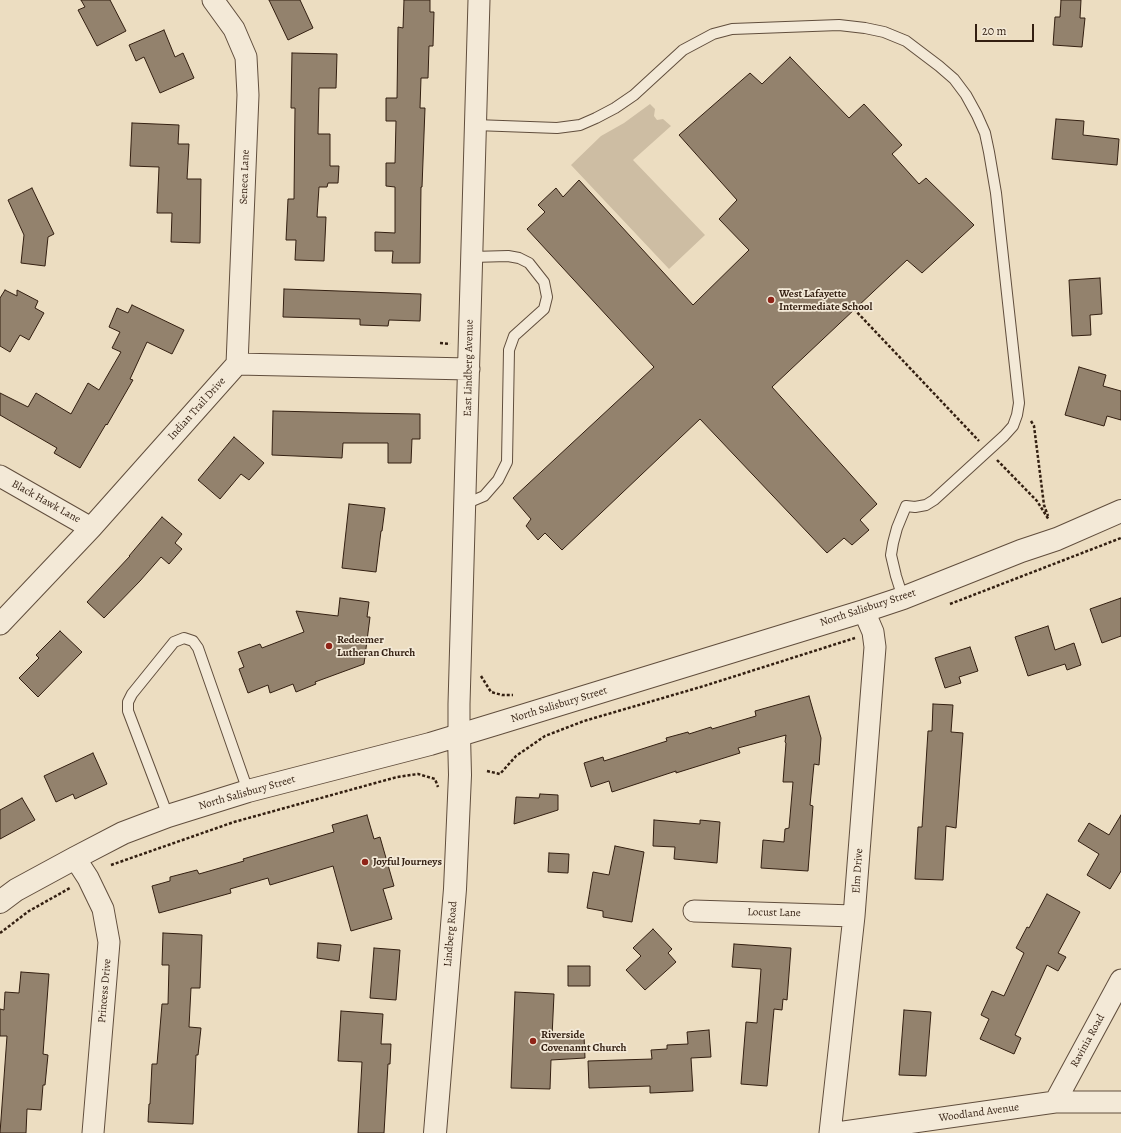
<!DOCTYPE html>
<html>
<head>
<meta charset="utf-8">
<style>
  body { margin:0 }
  #map { position:relative; width:1121px; height:1133px; overflow:hidden; background:#ecddc1; font-family:Alegreya,serif }
  canvas { display:block }
  .scale { position:absolute; left:975px; top:24px; width:59px; height:18px; box-sizing:border-box; border:2px solid #331f11; border-top:0; padding-left:5px; font-size:12px; line-height:14px; white-space:nowrap; color:#331f11; -webkit-text-stroke:3px #f3e9d7; paint-order:stroke }
</style>
</head>
<body>
<div id="map">
<canvas width="1121" height="1133"></canvas>
<div class="scale">20 m</div>
</div>
<script>
const context = document.querySelector('canvas').getContext('2d');
context.lineJoin = 'round';
function fillPath(path, color) {
  context.fillStyle = color;
  context.fill(path, 'evenodd');
}
function poly(rows) {
  const path = new Path2D();
  for (const r of rows) {
    path.moveTo(r[0], r[1]);
    for (let i = 2; i < r.length; i += 2) path.lineTo(r[i], r[i + 1]);
  }
  return path;
}
function strokePath(path, color, width, dash) {
  context.strokeStyle = color;
  context.lineWidth = width;
  context.lineCap = dash ? 'butt' : 'round';
  context.setLineDash(dash || []);
  context.stroke(path);
}
function drawText(font, color, halo, rows, align = 'center') {
  context.font = font + ' Alegreya,serif';
  context.lineWidth = 3.5;
  context.setLineDash([]);
  context.textBaseline = 'middle';
  context.strokeStyle = halo;
  context.fillStyle = color;
  for (const [text, x, y, turn = 0] of rows) {
    context.save();
    context.translate(x, y);
    context.rotate((+turn || 0) * Math.PI / 180);
    context.textAlign = isNaN(turn) ? turn : align;
    if (halo) context.strokeText(text, 0, 0);
    context.fillText(text, 0, 0);
    context.restore();
  }
}
fillPath(poly([
  [650,104,655,109,654,116,657,120,663,119,671,126,633,160,705,235,669,269,571,165,601,136,624,123]
]), '#cdbda3');
const building = poly([
  [81,0,110,0,126,31,97,46,78,10,85,7,81,0],
  [269,0,300,0,313,28,288,40,269,0],
  [404,0,430,0,430,12,434,12,433,46,429,46,428,78,421,78,420,108,425,108,422,187,421,187,420,263,392,263,393,251,375,251,375,232,395,233,395,187,386,186,386,163,395,163,396,121,386,121,386,98,397,98,398,27,403,28,404,0],
  [1061,0,1081,0,1080,18,1085,18,1082,47,1053,45,1055,17,1060,17,1061,0],
  [164,30,175,57,183,53,194,78,160,93,144,57,136,61,129,45,164,30],
  [292,53,337,54,336,88,319,88,318,134,330,134,330,166,339,166,338,183,328,183,327,187,319,187,317,217,326,217,324,261,295,260,296,240,286,240,288,199,294,199,295,108,291,108,292,53],
  [790,57,849,118,864,104,902,145,892,154,919,184,926,178,974,225,922,273,907,260,772,387,877,504,860,520,869,530,852,545,844,538,827,553,700,419,562,550,545,533,538,540,526,526,531,519,513,498,654,367,527,229,545,212,538,205,556,188,563,197,579,180,693,305,749,250,719,219,737,200,679,135,750,73,762,84,790,57],
  [1056,119,1084,121,1083,135,1119,139,1117,165,1052,159,1056,119],
  [132,123,179,125,178,144,189,144,187,179,201,179,200,243,171,242,172,213,157,213,159,167,130,166,132,123],
  [32,188,54,234,48,237,45,266,21,263,24,235,8,200,32,188],
  [1100,278,1102,314,1090,315,1091,335,1072,336,1069,280,1100,278],
  [284,289,421,294,420,321,389,320,388,326,360,325,360,319,283,317,284,289],
  [5,290,17,296,17,290,38,301,35,308,44,313,29,340,20,335,10,352,0,346,0,298,5,290],
  [132,305,184,330,172,354,147,342,130,379,133,380,107,425,106,424,80,468,54,453,57,448,0,415,0,393,28,407,36,393,71,414,88,383,99,390,121,352,112,348,120,332,109,327,117,308,128,313,132,305],
  [1079,367,1106,375,1103,386,1121,391,1121,420,1107,416,1104,426,1065,415,1079,367],
  [273,411,359,413,420,414,420,439,412,439,411,463,388,463,388,443,343,443,342,458,272,455,273,411],
  [234,437,264,463,249,480,241,474,220,499,198,480,234,437],
  [349,504,385,508,382,531,381,531,376,572,342,568,349,504],
  [162,517,182,534,175,543,182,549,169,564,161,557,140,581,104,618,87,602,130,556,129,556,162,517],
  [340,598,369,602,367,617,370,617,364,664,315,682,316,684,296,692,293,684,270,693,268,685,248,693,239,669,244,667,238,652,260,644,262,648,304,632,296,611,338,616,340,598],
  [1121,598,1121,636,1102,643,1090,609,1121,598],
  [1048,626,1055,650,1074,643,1081,665,1067,670,1065,664,1028,676,1015,637,1048,626],
  [60,631,82,652,38,697,19,678,39,658,36,655,60,631],
  [970,647,978,671,959,677,961,683,945,688,935,658,970,647],
  [809,696,821,738,819,765,814,764,810,805,813,806,808,871,761,868,763,840,784,842,785,829,789,828,793,782,783,782,786,743,785,742,786,735,738,748,740,753,676,773,676,771,612,792,609,781,591,787,584,763,603,757,604,761,667,741,666,738,688,732,689,734,711,727,712,729,756,716,755,711,809,696],
  [933,704,953,705,951,732,963,733,956,828,946,826,943,880,915,879,918,827,922,827,928,731,932,731,933,704],
  [93,753,107,784,75,799,73,794,56,802,44,776,93,753],
  [540,794,558,795,558,810,514,824,516,797,539,798,540,794],
  [22,798,35,820,0,839,0,810,22,798],
  [367,815,374,839,380,837,394,886,383,889,392,919,351,931,333,866,270,885,268,878,230,889,231,893,159,913,152,886,170,881,170,877,197,870,199,874,244,861,243,859,334,832,332,825,367,815],
  [1121,815,1121,871,1110,889,1087,875,1099,854,1078,841,1089,823,1109,835,1121,815],
  [654,820,700,824,700,820,720,822,717,863,674,859,675,847,653,846,654,820],
  [615,846,644,852,632,922,603,917,603,911,587,908,593,872,609,875,615,846],
  [549,853,569,854,568,873,548,872,549,853],
  [1047,894,1080,912,1058,953,1066,957,1058,971,1047,965,1015,1035,1021,1038,1014,1054,980,1039,989,1019,981,1015,992,991,1004,996,1024,953,1016,948,1027,927,1029,928,1047,894],
  [653,929,672,949,668,953,676,962,645,990,626,970,641,956,633,948,653,929],
  [163,933,202,935,200,988,191,988,189,1027,201,1028,198,1055,196,1055,193,1124,148,1122,149,1104,150,1104,152,1064,157,1064,162,1004,168,1004,169,965,162,965,163,933],
  [318,943,341,945,339,961,317,958,318,943],
  [734,944,791,948,787,1000,783,999,782,1010,774,1009,767,1086,741,1084,746,1022,757,1023,761,969,732,967,734,944],
  [374,948,400,950,396,1000,370,998,374,948],
  [568,966,590,966,590,986,568,986,568,966],
  [21,972,49,974,43,1054,48,1055,45,1085,43,1085,41,1110,27,1109,26,1133,0,1133,7,1036,0,1036,0,1009,4,1010,5,992,19,993,21,972],
  [515,992,554,994,552,1037,584,1036,585,1058,551,1060,550,1089,511,1088,515,992],
  [904,1010,931,1012,926,1076,899,1075,904,1010],
  [341,1011,383,1014,381,1044,391,1044,390,1064,388,1064,384,1133,358,1133,362,1062,338,1061,341,1011],
  [709,1030,711,1057,691,1058,693,1091,650,1093,650,1086,589,1088,588,1061,652,1059,651,1050,667,1049,667,1045,688,1044,687,1032,709,1030]
]);
fillPath(building, '#93826d');
strokePath(building, '#331f11', 1);
const service = poly([
  [475,125,557,128,580,125,596,118,615,108,634,95,683,50,713,34,732,29,839,25,865,28,884,32,906,41,939,66,954,79,966,95,977,115,985,133,989,152,996,193,1019,403,1017,415,1013,426,1004,436,934,500,926,505,915,507,906,506,897,528,893,543,891,555,896,576,903,598],
  [465,504,484,496,498,480,507,462,509,350,514,336,544,309,547,297,544,282,529,263,519,258,508,256,472,257],
  [168,816,128,711,128,702,132,694,174,642,184,638,193,641,198,648,248,791]
]);
const minor = poly([
  [213,0,234,29,246,57,248,95,237,364],
  [0,476,91,528],
  [0,624,91,528,237,364,469,369],
  [459,735,459,704,479,0],
  [75,858,88,878,103,909,109,942,93,1133],
  [694,911,854,916],
  [1055,1102,1121,980],
  [830,1133,854,916,875,647,873,632,864,611],
  [837,1133,1055,1102,1121,1102]
]);
const tertiary = poly([
  [0,902,16,890,75,858,123,833,168,816,248,791,430,744,499,723,864,611,903,598,1021,551,1057,539,1121,511],
  [435,1133,455,889,460,775,459,735]
]);
strokePath(service, '#614e3d', 12);
strokePath(minor, '#614e3d', 23);
strokePath(tertiary, '#614e3d', 24);
strokePath(poly([
  [854,309,979,441],
  [440,343,450,344],
  [1031,421,1034,426,1044,505,1048,516],
  [997,460,1037,501,1049,520],
  [950,604,1121,538],
  [481,676,491,692,502,695,513,695],
  [487,771,500,774,516,756,545,736,584,721,704,686,855,638],
  [111,865,234,822,397,777,418,774,435,779,438,787],
  [0,933,29,911,70,888]
]), '#331f11', 2.5, [3, 2]);
strokePath(service, '#f3e9d7', 10);
strokePath(minor, '#f3e9d7', 21);
strokePath(tertiary, '#f3e9d7', 22);
for (const [x, y, r, color] of [
  [771,300,4,"#8f2418"],
  [329,646,4,"#8f2418"],
  [365,862,4,"#8f2418"],
  [533,1041,4,"#8f2418"]
]) {
  const dot = new Path2D();
  dot.arc(x, y, r, 0, 2 * Math.PI);
  context.fillStyle = color;
  context.fill(dot);
  strokePath(dot, '#f3e9d7', 1.5);
}
drawText('11px', '#331f11', '#f3e9d7', [
  ["Seneca Lane",245,177,-88],
  ["East Lindberg Avenue",469,368,-89],
  ["Indian Trail Drive",197,409,-48],
  ["Black Hawk Lane",46,502,29],
  ["North Salisbury Street",868,608,-18],
  ["North Salisbury Street",559,705,-17],
  ["North Salisbury Street",247,793,-16],
  ["Elm Drive",858,871,-86],
  ["Locust Lane",774,913,1],
  ["Lindberg Road",451,934,-85],
  ["Princess Drive",105,991,-85],
  ["Ravinia Road",1088,1041,-61],
  ["Woodland Avenue",979,1113,-8]
]);
drawText('bold 11px', '#331f11', '#f3e9d7', [
  ["West Lafayette",779,294],
  ["Intermediate School",779,307],
  ["Redeemer",337,640],
  ["Lutheran Church",337,653],
  ["Joyful Journeys",373,862],
  ["Riverside",541,1035],
  ["Covenannt Church",541,1048]
], 'left');
</script>
</body>
</html>
